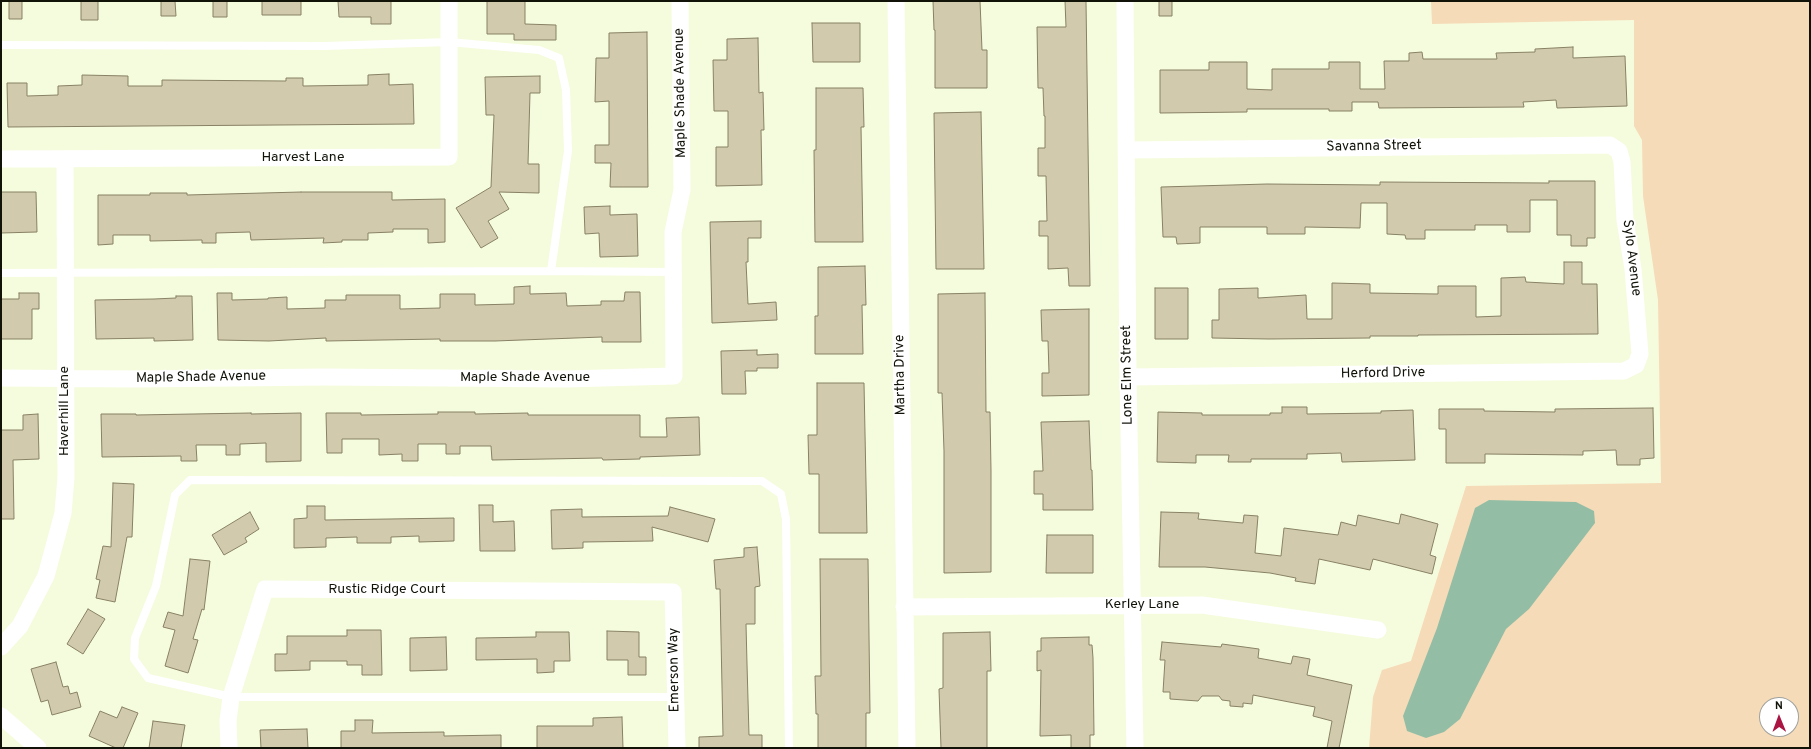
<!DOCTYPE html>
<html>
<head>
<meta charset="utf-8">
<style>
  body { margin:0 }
  #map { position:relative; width:1811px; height:749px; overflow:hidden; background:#f5fcdd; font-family:Overpass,sans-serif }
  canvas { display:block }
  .frame { position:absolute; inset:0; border:2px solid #111309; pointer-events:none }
  .north { position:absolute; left:1759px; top:697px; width:40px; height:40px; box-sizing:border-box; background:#fff; border:1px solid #a0a19d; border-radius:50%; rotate:359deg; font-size:11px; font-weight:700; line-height:16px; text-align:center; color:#111309 }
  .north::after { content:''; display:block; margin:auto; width:14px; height:18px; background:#aa1544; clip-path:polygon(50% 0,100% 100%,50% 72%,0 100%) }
</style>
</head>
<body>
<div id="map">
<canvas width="1811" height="749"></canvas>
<div class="frame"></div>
<div class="north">N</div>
</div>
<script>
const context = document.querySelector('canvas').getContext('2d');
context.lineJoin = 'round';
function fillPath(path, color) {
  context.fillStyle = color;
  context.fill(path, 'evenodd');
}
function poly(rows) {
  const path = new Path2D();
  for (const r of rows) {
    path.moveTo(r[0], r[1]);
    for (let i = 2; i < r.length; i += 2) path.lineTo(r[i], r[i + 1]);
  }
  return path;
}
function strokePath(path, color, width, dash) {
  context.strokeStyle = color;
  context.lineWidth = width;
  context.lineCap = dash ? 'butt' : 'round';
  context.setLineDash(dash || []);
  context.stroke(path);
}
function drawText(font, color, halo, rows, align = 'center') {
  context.font = font + ' Overpass,sans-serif';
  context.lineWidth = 3.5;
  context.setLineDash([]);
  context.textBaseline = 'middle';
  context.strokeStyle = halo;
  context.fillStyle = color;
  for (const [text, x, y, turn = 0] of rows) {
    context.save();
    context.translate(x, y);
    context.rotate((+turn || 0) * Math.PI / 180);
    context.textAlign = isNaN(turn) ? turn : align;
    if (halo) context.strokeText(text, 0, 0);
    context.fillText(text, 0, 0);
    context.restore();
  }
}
fillPath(poly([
  [1431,1,1810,1,1810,748,1369,748,1373,697,1382,670,1411,661,1466,486,1661,483,1658,300,1643,196,1642,140,1634,126,1634,20,1432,24],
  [1767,705,1791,705,1791,729,1767,729]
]), '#f5dbb8');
fillPath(poly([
  [1489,500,1576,502,1594,511,1595,523,1529,609,1506,629,1460,719,1444,732,1426,738,1407,731,1403,716,1437,628,1475,508]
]), '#93bea5');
const building = poly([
  [9,1,22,1,22,19,9,19,9,1],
  [81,1,98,1,98,20,81,20,81,1],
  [161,1,175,1,176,16,161,16,161,1],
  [213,1,227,1,227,17,213,17,213,1],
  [262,1,301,1,301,15,262,15,262,1],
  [338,1,391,1,391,24,371,24,371,17,339,17,338,1],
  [487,1,525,1,525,24,556,25,556,40,514,40,514,34,487,34,487,1],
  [933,1,980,1,982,50,987,50,987,88,935,88,935,30,934,30,933,1],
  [1065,1,1086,1,1090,286,1069,286,1068,268,1048,269,1048,236,1039,236,1039,221,1047,221,1046,176,1038,176,1038,148,1045,148,1045,116,1044,116,1043,88,1038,88,1037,27,1066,27,1065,1],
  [1159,1,1172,1,1172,16,1159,16,1159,1],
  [812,23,860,23,860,62,813,62,812,23],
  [647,32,648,187,610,187,611,163,595,163,595,145,609,145,609,101,595,102,596,58,609,58,609,33,647,32],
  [758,38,759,93,763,92,764,130,761,130,762,185,716,186,716,147,728,147,728,111,714,111,713,60,727,60,727,39,758,38],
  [1573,47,1573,58,1625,56,1627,106,1557,108,1556,100,1523,102,1524,107,1379,108,1378,102,1352,102,1352,111,1329,111,1329,109,1247,109,1247,112,1160,113,1160,70,1209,70,1209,62,1247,62,1247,89,1272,90,1272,69,1329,69,1329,62,1360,62,1360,89,1385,89,1384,61,1409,61,1409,53,1422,52,1423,59,1497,59,1496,53,1535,52,1535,49,1573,47],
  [389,74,389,85,413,84,414,124,8,127,7,83,27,83,27,96,58,95,58,86,82,85,82,75,128,76,128,86,162,86,162,80,286,81,286,78,303,78,303,86,368,85,368,75,389,74],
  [540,76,540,93,530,93,528,164,539,164,539,193,499,192,509,209,488,221,498,238,481,248,456,208,491,187,494,115,486,115,485,77,540,76],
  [816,88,863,88,864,127,861,127,863,242,815,242,814,150,816,150,816,88],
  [981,112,984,269,936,269,934,113,981,112],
  [1549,181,1595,181,1595,238,1587,238,1587,246,1571,246,1571,235,1557,235,1557,200,1530,200,1530,232,1507,232,1507,225,1475,225,1475,230,1425,230,1425,239,1406,239,1405,235,1387,234,1387,203,1361,203,1360,228,1305,227,1305,234,1267,234,1267,227,1200,227,1200,243,1177,244,1176,237,1163,237,1161,187,1267,184,1380,185,1380,182,1549,183,1549,181],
  [1,192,36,192,37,232,1,233,1,192],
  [301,192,392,192,392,200,445,199,445,242,428,243,428,229,393,229,393,232,368,233,368,240,342,240,342,242,323,243,324,238,251,240,250,232,216,233,216,243,202,243,202,240,150,241,150,235,113,235,113,244,98,245,98,195,150,195,150,193,187,193,187,195,301,192],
  [610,206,610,215,637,214,638,256,600,257,599,233,585,234,584,207,610,206],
  [761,221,761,238,748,238,748,262,746,262,748,304,776,302,777,320,712,323,710,222,761,221],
  [1564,262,1582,262,1582,284,1597,284,1598,334,1418,335,1418,336,1370,336,1370,338,1269,339,1212,338,1212,320,1219,320,1219,289,1258,288,1258,298,1306,295,1307,319,1332,319,1332,283,1370,284,1370,293,1438,294,1438,286,1476,286,1476,317,1501,316,1501,278,1525,277,1526,282,1564,284,1564,262],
  [865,266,866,305,862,305,863,354,815,354,815,316,818,316,818,267,865,266],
  [530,286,530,294,566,293,567,306,601,305,601,301,624,301,625,292,640,292,641,342,602,342,602,337,495,341,440,341,440,339,326,341,326,338,269,341,218,340,217,293,232,293,232,300,268,299,268,298,287,297,287,309,325,308,325,300,346,300,346,295,400,295,400,309,440,308,440,294,475,294,475,305,514,304,514,287,530,286],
  [1155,288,1188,288,1188,339,1155,339,1155,288],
  [19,293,39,293,39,309,32,309,32,339,1,339,1,299,19,299,19,293],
  [985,293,986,412,990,412,991,471,991,572,944,573,944,451,942,393,938,393,938,294,985,293],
  [176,296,192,296,193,340,154,341,154,338,96,339,95,300,154,299,176,298,176,296],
  [1089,309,1089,395,1042,396,1042,373,1049,373,1048,341,1042,341,1041,310,1089,309],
  [757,350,757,355,778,354,778,368,757,368,757,371,745,371,746,394,722,394,721,351,757,350],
  [817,383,864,383,867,533,819,533,819,474,809,474,808,435,817,435,817,383],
  [1282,407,1307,407,1307,414,1381,413,1381,411,1413,410,1415,460,1342,462,1341,453,1307,454,1307,459,1251,459,1251,462,1228,462,1229,455,1196,455,1196,463,1157,462,1158,412,1202,413,1202,415,1270,415,1270,413,1282,413,1282,407],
  [1653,408,1654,458,1640,459,1640,465,1617,465,1616,450,1583,451,1583,455,1485,454,1485,463,1446,463,1446,429,1439,429,1439,409,1484,409,1484,411,1555,412,1555,409,1653,408],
  [438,412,475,412,475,414,528,413,528,415,640,415,640,437,667,437,666,418,699,417,700,455,640,457,640,459,603,460,602,458,492,460,491,446,460,446,460,454,446,454,446,444,418,444,418,461,402,461,402,454,379,455,379,439,342,439,342,453,327,453,326,413,361,413,361,415,438,414,438,412],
  [251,413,251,414,301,413,301,461,266,462,266,443,240,444,240,455,226,455,226,445,196,445,197,461,181,461,181,456,102,457,101,414,136,414,136,415,251,413],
  [38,414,39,459,13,460,14,519,1,519,1,430,23,430,23,415,38,414],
  [1089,421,1091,470,1092,470,1093,510,1043,510,1043,494,1034,494,1034,471,1043,471,1041,422,1089,421],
  [113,483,134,484,132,537,127,537,115,602,96,598,100,580,96,579,103,546,111,547,113,483],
  [479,505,493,505,493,522,514,521,515,551,480,551,479,505],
  [307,506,325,506,325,520,454,518,454,541,419,542,419,536,391,537,391,543,357,543,357,537,326,538,326,547,294,548,294,519,307,518,307,506],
  [670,507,715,519,708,542,652,527,653,541,583,542,583,548,552,549,551,510,582,509,582,517,668,516,670,507],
  [250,512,259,529,245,538,247,542,224,555,212,535,250,512],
  [1161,512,1199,513,1198,519,1243,523,1244,515,1258,516,1255,553,1281,556,1284,528,1338,535,1341,522,1356,526,1358,515,1399,524,1401,514,1438,524,1430,555,1436,557,1432,574,1373,559,1370,570,1319,559,1315,584,1295,581,1296,578,1270,573,1205,567,1159,567,1161,512],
  [1047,535,1093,535,1093,573,1046,573,1047,535],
  [757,547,760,586,755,587,755,624,746,624,747,664,749,735,762,735,762,748,699,748,699,737,723,736,720,589,716,589,714,560,744,557,744,548,757,547],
  [190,559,210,561,204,610,202,609,193,639,198,640,188,673,165,666,175,630,163,627,168,612,183,616,190,559],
  [820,559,868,559,870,713,866,713,866,748,818,748,818,714,816,714,815,676,821,676,820,559],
  [88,609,105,619,83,654,67,644,88,609],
  [347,630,381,630,382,675,362,675,362,665,347,665,347,661,310,661,310,670,275,671,275,654,287,654,287,636,347,636,347,630],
  [607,631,639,632,639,657,646,657,646,675,628,675,628,660,607,660,607,631],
  [536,632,569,632,570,661,554,661,554,672,537,673,537,659,476,660,476,638,536,637,536,632],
  [990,632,991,671,987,671,987,748,941,748,939,689,943,688,943,633,990,632],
  [446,637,447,670,410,671,410,638,446,637],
  [1089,637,1089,645,1092,645,1093,658,1094,735,1090,735,1090,748,1071,748,1071,735,1040,736,1041,670,1037,671,1037,651,1041,651,1041,638,1089,637],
  [1162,642,1221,647,1222,644,1259,649,1258,658,1291,664,1293,656,1310,659,1307,675,1352,685,1339,748,1327,748,1332,721,1313,716,1315,707,1253,695,1252,704,1243,703,1243,707,1230,706,1230,701,1222,700,1219,696,1202,696,1198,701,1170,699,1170,692,1163,692,1165,660,1160,660,1162,642],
  [56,662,63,687,68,686,70,694,77,692,81,707,52,715,48,700,41,702,31,669,56,662],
  [122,707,138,713,123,748,116,748,89,736,100,711,117,718,122,707],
  [622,717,623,748,537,748,537,726,593,726,593,718,622,717],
  [355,720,373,720,372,733,444,732,444,736,501,735,501,748,341,748,341,731,355,731,355,720],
  [153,721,185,725,181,748,149,748,153,721],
  [307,729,308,748,261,748,260,730,307,729]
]);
fillPath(building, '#d1caac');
strokePath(building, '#888165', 1);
strokePath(poly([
  [1,45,325,46,449,42,539,50,559,58,566,90,568,151,551,271,1,273],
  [551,271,672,272],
  [675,697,231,697,148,678,134,659,135,638,156,586,175,495,190,480,762,481,781,494,786,519,789,748]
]), '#fff', 8);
strokePath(poly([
  [896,1,907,748],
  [1125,1,1128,377,1135,748],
  [1126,150,1610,145,1619,151,1622,162,1625,220,1633,269,1640,354,1636,365,1624,371,1128,377],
  [1,159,449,157,449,1],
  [1,378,136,379,325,377,566,379,674,376,673,232,682,190,680,1],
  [904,607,1202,605,1378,630],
  [1,647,20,626,46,576,63,513,66,477,65,159],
  [1,716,38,748],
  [229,748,228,721,231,697,265,589,673,592,677,748]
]), '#fff', 17);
drawText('14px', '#111309', '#fff', [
  ["Maple Shade Avenue",681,93,-91],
  ["Savanna Street",1374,147,-1],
  ["Harvest Lane",303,158],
  ["Sylo Avenue",1631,258,83],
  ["Herford Drive",1383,374,-1],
  ["Martha Drive",901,375,-91],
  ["Lone Elm Street",1128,375,-91],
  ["Maple Shade Avenue",201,378,-1],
  ["Maple Shade Avenue",525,378],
  ["Haverhill Lane",65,411,-90],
  ["Rustic Ridge Court",387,590],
  ["Kerley Lane",1142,605],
  ["Emerson Way",675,670,-91]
]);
</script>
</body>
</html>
